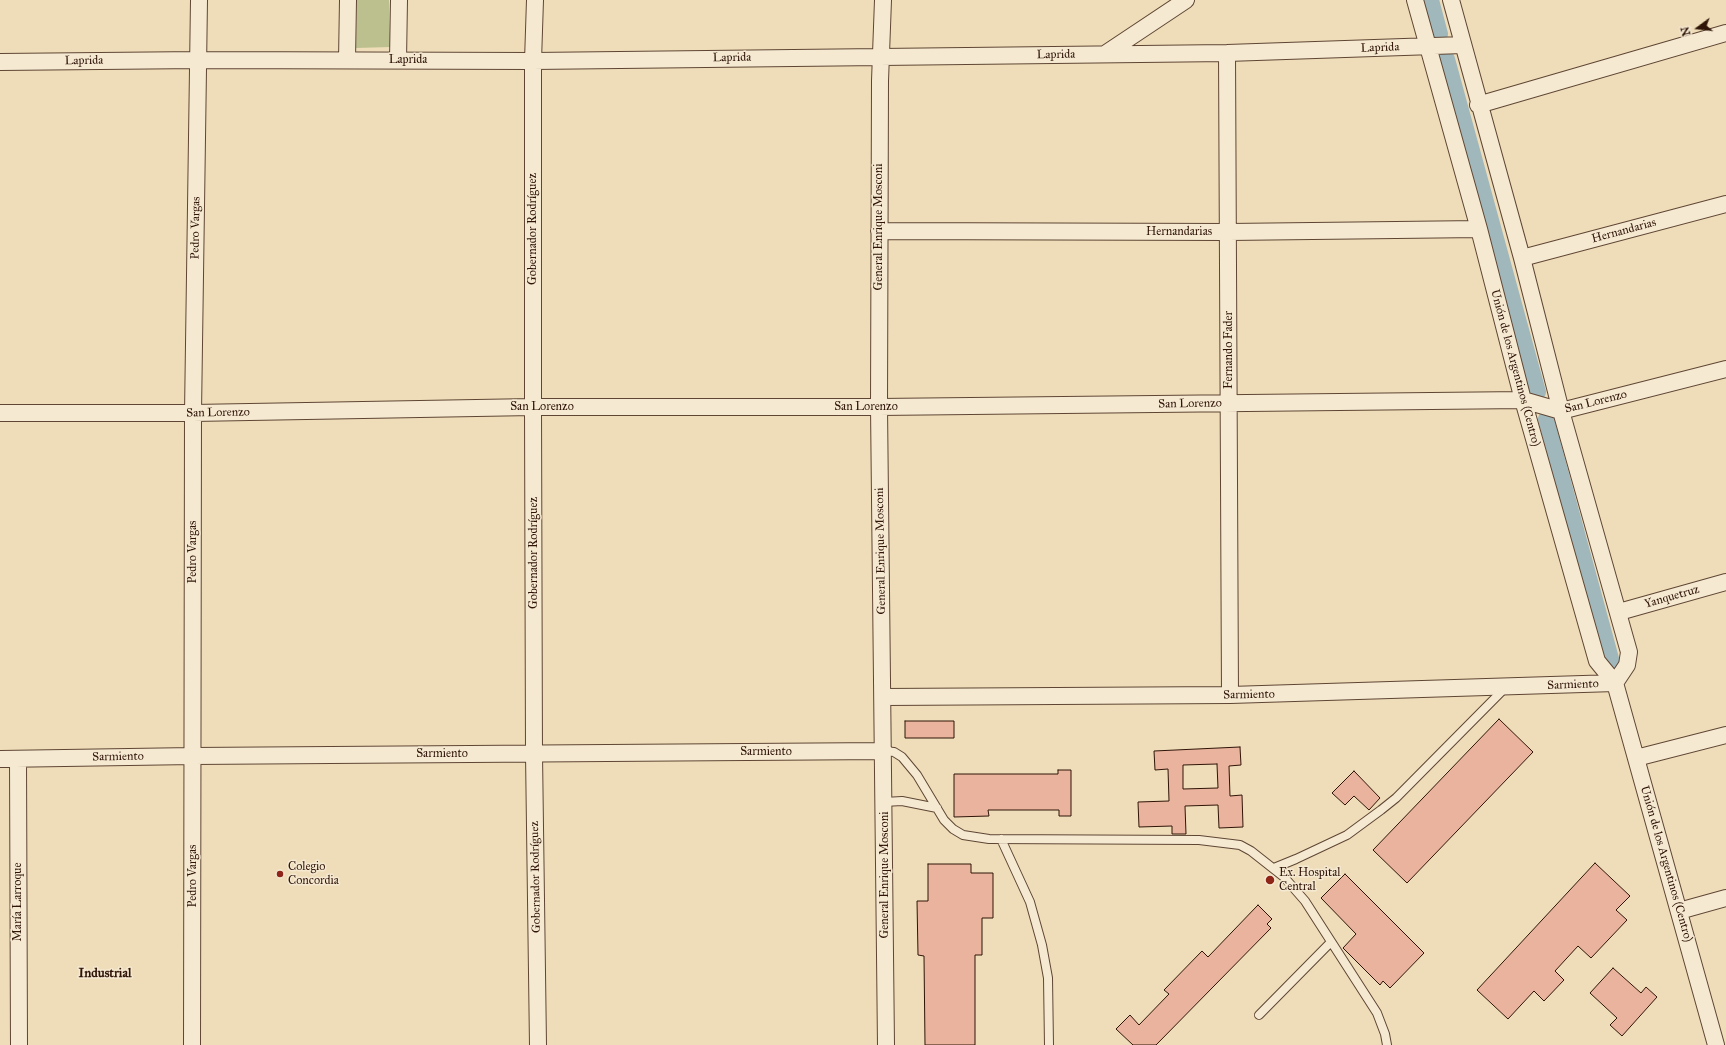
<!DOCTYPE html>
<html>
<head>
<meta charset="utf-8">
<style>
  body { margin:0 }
  #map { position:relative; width:1726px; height:1045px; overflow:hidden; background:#efddb9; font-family:"IM FELL Great Primer",serif }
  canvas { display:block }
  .north { position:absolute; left:1678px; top:8px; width:40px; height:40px; -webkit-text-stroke:3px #f5e9d2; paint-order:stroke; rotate:255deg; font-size:11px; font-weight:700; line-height:16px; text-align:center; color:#2f1407 }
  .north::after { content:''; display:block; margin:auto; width:14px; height:18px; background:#2f1407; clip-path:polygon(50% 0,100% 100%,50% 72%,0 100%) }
</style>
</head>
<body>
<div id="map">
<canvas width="1726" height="1045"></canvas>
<div class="north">N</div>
</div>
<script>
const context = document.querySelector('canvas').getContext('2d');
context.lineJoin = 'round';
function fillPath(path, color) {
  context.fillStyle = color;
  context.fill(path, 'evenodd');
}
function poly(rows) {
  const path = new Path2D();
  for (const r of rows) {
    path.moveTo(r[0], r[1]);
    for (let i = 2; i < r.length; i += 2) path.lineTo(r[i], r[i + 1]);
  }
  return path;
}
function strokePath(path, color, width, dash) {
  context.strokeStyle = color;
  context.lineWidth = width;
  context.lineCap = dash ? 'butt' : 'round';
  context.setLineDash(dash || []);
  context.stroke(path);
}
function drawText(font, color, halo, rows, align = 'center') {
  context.font = font + ' "IM FELL Great Primer",serif';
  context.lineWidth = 3;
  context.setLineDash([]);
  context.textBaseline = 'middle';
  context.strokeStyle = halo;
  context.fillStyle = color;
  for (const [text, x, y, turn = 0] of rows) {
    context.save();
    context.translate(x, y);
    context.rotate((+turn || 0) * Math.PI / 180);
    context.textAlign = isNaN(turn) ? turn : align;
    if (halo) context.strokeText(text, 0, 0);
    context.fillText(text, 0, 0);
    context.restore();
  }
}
fillPath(poly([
  [357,0,389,0,390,47,356,48]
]), '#bbc08e');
strokePath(poly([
  [1431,0,1440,34],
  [1447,59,1538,392],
  [1546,419,1613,666]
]), '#a0b8bb', 16);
const building = poly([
  [1499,719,1533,752,1407,883,1373,850,1499,719],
  [905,721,954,721,954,738,905,738,905,721],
  [1240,747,1241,765,1229,766,1230,796,1242,795,1243,827,1219,828,1218,805,1185,806,1186,834,1172,834,1172,826,1139,827,1138,802,1169,801,1168,769,1155,770,1154,751,1240,747],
  [1217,764,1218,788,1183,789,1183,765,1217,764],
  [1058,770,1071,770,1071,816,1059,816,1059,810,988,810,989,816,954,817,954,774,1058,774,1058,770],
  [1354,771,1380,798,1369,810,1354,796,1345,805,1332,793,1354,771],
  [1595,863,1630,896,1616,910,1627,920,1591,958,1578,946,1555,971,1564,980,1544,1001,1534,991,1508,1019,1477,990,1595,863],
  [928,864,971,864,971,873,993,873,993,918,982,918,982,955,975,955,975,1045,925,1045,924,956,918,955,917,901,928,901,928,864],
  [1345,874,1424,953,1390,988,1383,981,1380,985,1343,948,1356,934,1321,898,1345,874],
  [1258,905,1272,919,1267,924,1271,928,1156,1045,1133,1045,1116,1029,1130,1015,1139,1025,1169,994,1164,990,1202,951,1208,957,1258,905],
  [1613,968,1641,993,1646,987,1657,997,1622,1036,1610,1025,1617,1018,1590,993,1613,968]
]);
fillPath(building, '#e9b39d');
strokePath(building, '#2f1407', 1);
const lane = poly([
  [884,751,894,752,902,757,917,775,944,820,953,829,963,835,989,839,1199,840,1240,845,1251,851,1284,877,1305,901,1377,1013,1385,1034,1387,1045],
  [884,802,902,801,937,808],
  [1001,839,1030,902,1042,945,1048,978,1049,1045],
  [1274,868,1296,859,1347,835,1381,810,1396,798,1506,687],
  [1259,1015,1331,942]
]);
const street = poly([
  [535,0,533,61,533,407,534,754,538,1045],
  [883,0,880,81,879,407,886,1045],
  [1415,0,1479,229,1523,400,1597,661,1615,683,1716,1045],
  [1451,0,1522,258,1561,411,1629,652,1627,665,1615,683],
  [1227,53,1230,695],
  [1105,54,1186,0],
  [347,60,348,0],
  [398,60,399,0],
  [0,62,199,60,533,61,1227,53,1463,45],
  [1478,105,1726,33],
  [879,231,1229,232,1479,229],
  [1522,258,1726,204],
  [0,413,193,413,533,407,879,407,1523,400,1561,411,1726,369],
  [1619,612,1726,582],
  [883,697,1230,695,1615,683],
  [1636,758,1726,735],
  [0,759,193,756,884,751],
  [18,759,19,1045],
  [1679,911,1726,898],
  [192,1045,193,413,199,0]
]);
strokePath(lane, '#5f4634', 10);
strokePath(street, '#5f4634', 18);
strokePath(lane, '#f5e9d2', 8);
strokePath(street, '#f5e9d2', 16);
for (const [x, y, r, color] of [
  [280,874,4,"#8f2418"],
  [1270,880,5,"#8f2418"]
]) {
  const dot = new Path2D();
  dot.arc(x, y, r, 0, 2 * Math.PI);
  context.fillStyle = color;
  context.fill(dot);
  strokePath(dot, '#f5e9d2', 1.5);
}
drawText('12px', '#2f1407', '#f5e9d2', [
  ["Laprida",1380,48,-2],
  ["Laprida",1056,55,-1],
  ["Laprida",732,58,-1],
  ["Laprida",408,60],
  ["Laprida",84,61,-1],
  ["General Enrique Mosconi",879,227,-90],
  ["Pedro Vargas",196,228,-89],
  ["Gobernador Rodríguez",533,229,-90],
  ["Hernandarias",1624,231,-15],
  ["Hernandarias",1179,232],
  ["Fernando Fader",1229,350,-90],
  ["Unión de los Argentinos (Centro)",1515,368,75],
  ["San Lorenzo",1596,402,-14],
  ["San Lorenzo",1190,404,-1],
  ["San Lorenzo",542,407],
  ["San Lorenzo",866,407],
  ["San Lorenzo",218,413,-1],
  ["General Enrique Mosconi",881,551,-91],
  ["Pedro Vargas",193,552,-90],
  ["Gobernador Rodríguez",534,553,-90],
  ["Yanquetruz",1672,597,-16],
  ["Sarmiento",1573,685,-2],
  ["Sarmiento",1249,695,-1],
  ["Sarmiento",766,752],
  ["Sarmiento",442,754],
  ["Sarmiento",118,757,-1],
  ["Unión de los Argentinos (Centro)",1666,864,74],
  ["General Enrique Mosconi",885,875,-90],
  ["Pedro Vargas",193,876,-90],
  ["Gobernador Rodríguez",536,877,-91],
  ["María Larroque",18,902,-90]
]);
drawText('12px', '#2f1407', '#f5e9d2', [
  ["Colegio",288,867],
  ["Concordia",288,881],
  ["Ex. Hospital",1279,873],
  ["Central",1279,887]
], 'left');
drawText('bold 13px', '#2f1407', '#f5e9d2', [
  ["Industrial",105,974]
]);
</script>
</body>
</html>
